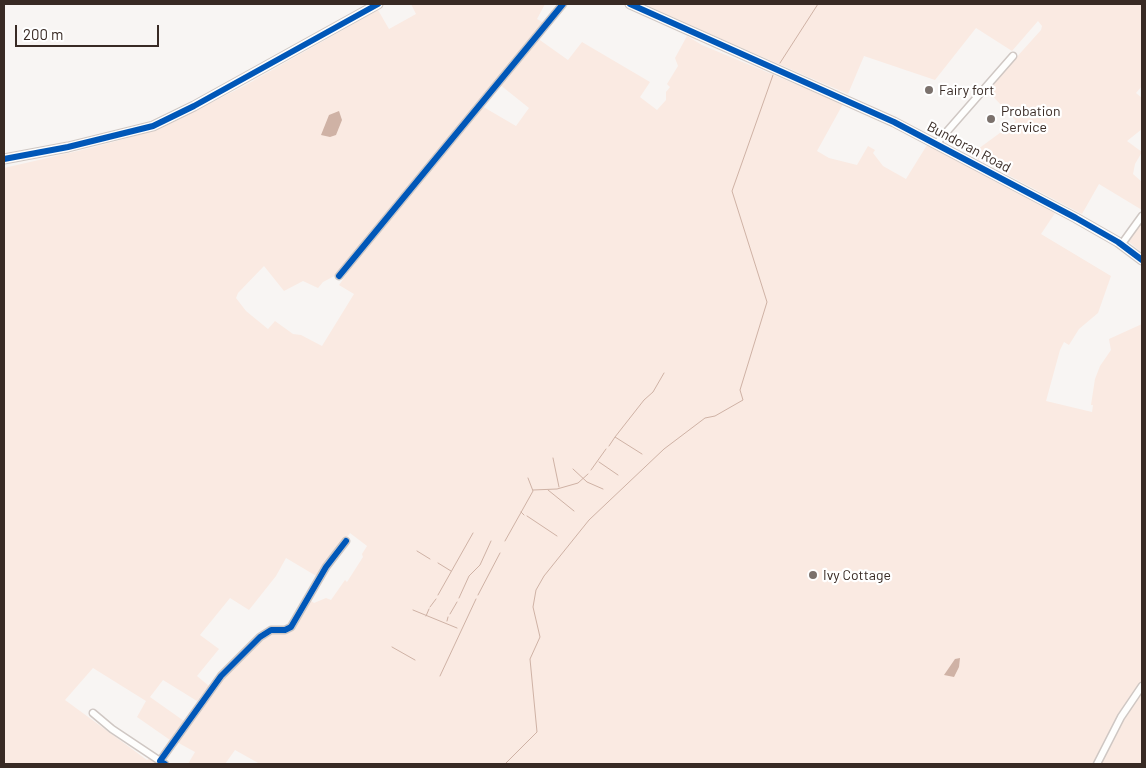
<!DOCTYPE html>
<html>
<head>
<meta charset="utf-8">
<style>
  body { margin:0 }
  #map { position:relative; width:1146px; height:768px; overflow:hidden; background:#f8f5f3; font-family:Barlow,sans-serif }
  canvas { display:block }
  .frame { position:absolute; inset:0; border:5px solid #382a24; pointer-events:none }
  .scale { position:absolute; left:15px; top:25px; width:144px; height:22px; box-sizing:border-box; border:2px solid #382a24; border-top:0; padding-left:6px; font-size:15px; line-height:18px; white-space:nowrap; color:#382a24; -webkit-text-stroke:4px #fff; paint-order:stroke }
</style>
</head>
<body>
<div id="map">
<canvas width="1146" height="768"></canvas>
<div class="frame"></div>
<div class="scale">200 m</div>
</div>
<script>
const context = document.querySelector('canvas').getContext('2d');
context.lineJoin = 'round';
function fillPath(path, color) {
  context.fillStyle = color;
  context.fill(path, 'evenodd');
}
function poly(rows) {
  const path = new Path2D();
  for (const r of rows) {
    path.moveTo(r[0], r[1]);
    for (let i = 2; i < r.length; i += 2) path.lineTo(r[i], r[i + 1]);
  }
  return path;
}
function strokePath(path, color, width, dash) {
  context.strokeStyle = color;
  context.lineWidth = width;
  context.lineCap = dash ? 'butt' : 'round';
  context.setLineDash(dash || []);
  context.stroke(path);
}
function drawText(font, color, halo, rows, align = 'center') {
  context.font = font + ' Barlow,sans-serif';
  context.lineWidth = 4.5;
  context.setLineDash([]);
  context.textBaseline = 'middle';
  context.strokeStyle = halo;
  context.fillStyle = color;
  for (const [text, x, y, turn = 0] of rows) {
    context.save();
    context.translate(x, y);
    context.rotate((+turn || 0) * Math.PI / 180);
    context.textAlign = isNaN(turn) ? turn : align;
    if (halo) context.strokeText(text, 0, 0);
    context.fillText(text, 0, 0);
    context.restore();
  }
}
fillPath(poly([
  [411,4,545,4,537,19,544,23,338,274,323,282,318,288,303,281,284,291,264,266,238,293,236,298,246,311,268,329,275,321,293,334,301,335,322,346,354,294,339,285,356,261,480,105,516,126,529,108,499,84,537,38,568,60,582,42,650,82,640,97,657,110,666,100,666,92,670,87,667,84,678,66,675,58,687,36,702,45,843,104,817,151,829,158,857,165,868,146,875,150,873,153,883,166,906,179,927,145,1055,213,1041,234,1111,276,1098,313,1079,329,1069,345,1064,342,1060,350,1046,401,1092,412,1093,405,1091,405,1095,379,1100,366,1111,350,1109,339,1142,324,1142,682,1119,716,1094,764,260,764,235,750,225,764,188,764,195,752,175,741,223,676,270,633,289,631,310,600,314,603,326,598,331,600,345,580,347,582,363,557,362,554,367,546,350,533,318,577,286,558,276,576,249,610,230,598,200,635,219,649,197,676,209,686,197,701,163,680,150,697,184,721,170,740,137,717,146,701,93,668,65,700,147,760,150,758,159,764,4,764,4,168,95,147,159,129,244,86,378,10,389,29,416,14],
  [640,4,1142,4,1142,86,1136,93,1142,98,1142,129,1127,141,1142,152,1135,164,1133,174,1142,182,1142,210,1099,184,1082,214,970,155,1016,121,987,90,1041,30,1042,26,1038,21,1012,51,976,28,935,80,864,56,848,94],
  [1142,221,1142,253,1127,240],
  [1142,692,1142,764,1100,764,1121,723]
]), '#faeae2');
fillPath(poly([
  [339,111,342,120,336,135,330,137,321,135,329,115],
  [960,658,959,667,954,677,944,675,955,659]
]), '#cfb2a5');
strokePath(poly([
  [780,63,818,4],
  [615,437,644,400,653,392,664,373],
  [609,446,615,437,642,454],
  [553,458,559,487],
  [599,462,618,475],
  [573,469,587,482,603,489],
  [591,470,606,449],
  [533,490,557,489,578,483,588,474],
  [548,490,574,511],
  [521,512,524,515],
  [527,516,557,536],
  [505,541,533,491,528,478],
  [417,551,430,559],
  [438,563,451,571],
  [438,595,473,533],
  [478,595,500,553],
  [459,598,469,576,480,565,491,541],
  [430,607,436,599],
  [413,610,457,628],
  [450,614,457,602],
  [426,616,429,609],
  [447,621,448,617],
  [392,647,415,660],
  [440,676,476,599],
  [505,764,537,732,530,659,540,637,533,607,536,590,544,576,589,520,664,449,705,418,715,416,743,400,740,390,767,302,732,191,773,75]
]), '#cfb2a5', 1);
const minor = poly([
  [936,144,1013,56],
  [1121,245,1142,216],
  [339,276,563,4],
  [93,713,112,729,160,761],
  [165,764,160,761,221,676,260,637,271,630,285,630,291,627,326,567,346,541],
  [1097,764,1121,717,1142,686]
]);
const highway = poly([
  [630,4,894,122,1076,218,1118,242,1142,260],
  [4,159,68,147,153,126,194,106,378,4]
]);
strokePath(minor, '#cfc7c3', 9);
strokePath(highway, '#cfc7c3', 11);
strokePath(minor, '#fefefd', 6);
strokePath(highway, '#fefefd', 9);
strokePath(poly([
  [630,4,894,122,1076,218,1118,242,1142,260],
  [4,159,68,147,153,126,194,106,378,4],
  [339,276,563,4],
  [165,764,160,761,221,676,260,637,271,630,285,630,291,627,326,567,346,541]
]), '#0057b8', 6);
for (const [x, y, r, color] of [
  [929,90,5,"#7b716c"],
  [991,119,5,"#7b716c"],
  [813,575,5,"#7b716c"]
]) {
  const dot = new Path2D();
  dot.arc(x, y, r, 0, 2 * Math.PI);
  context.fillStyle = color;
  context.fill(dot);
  strokePath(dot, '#fff', 2);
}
drawText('14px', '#382a24', '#fff', [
  ["Fairy fort",939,90],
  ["Probation",1001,111],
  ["Service",1001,127],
  ["Ivy Cottage",823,575]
], 'left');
drawText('14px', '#382a24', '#fff', [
  ["Bundoran Road",969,147,28]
]);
</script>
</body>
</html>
